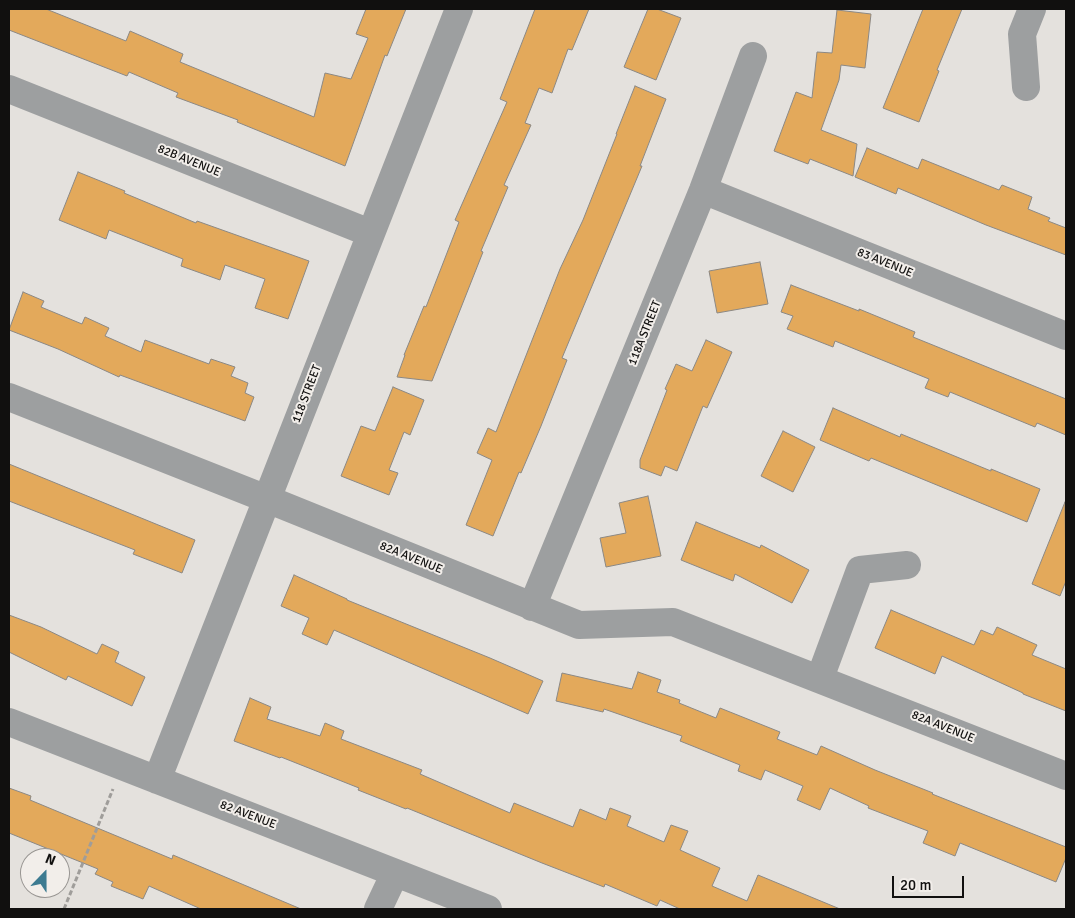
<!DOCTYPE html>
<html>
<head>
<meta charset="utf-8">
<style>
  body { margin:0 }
  #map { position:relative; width:1075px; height:918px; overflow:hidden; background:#e4e1dd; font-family:Signika,sans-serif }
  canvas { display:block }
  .frame { position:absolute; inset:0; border:10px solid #11100f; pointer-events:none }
  .north { position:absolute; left:20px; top:848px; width:50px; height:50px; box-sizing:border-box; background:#f2eeea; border:1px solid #989592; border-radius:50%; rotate:22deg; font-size:14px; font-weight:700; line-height:20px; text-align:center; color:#11100f }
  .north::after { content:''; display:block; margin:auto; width:18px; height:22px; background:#3d7b91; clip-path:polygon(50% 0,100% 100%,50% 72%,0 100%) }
  .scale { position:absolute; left:892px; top:876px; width:72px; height:22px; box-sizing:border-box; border:2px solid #11100f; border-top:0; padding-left:6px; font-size:15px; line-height:18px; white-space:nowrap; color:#11100f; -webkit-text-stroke:4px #f2eeea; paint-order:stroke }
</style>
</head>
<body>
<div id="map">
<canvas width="1075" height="918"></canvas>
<div class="frame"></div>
<div class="north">N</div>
<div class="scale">20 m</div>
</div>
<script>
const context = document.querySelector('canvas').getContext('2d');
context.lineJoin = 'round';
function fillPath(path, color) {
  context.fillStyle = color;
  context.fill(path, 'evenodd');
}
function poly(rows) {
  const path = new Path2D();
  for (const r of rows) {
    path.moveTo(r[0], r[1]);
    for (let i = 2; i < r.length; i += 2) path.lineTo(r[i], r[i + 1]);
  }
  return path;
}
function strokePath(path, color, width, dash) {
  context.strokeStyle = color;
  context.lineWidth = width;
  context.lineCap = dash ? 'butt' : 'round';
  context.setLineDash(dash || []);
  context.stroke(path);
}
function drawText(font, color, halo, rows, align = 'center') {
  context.font = font + ' Signika,sans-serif';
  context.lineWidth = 4;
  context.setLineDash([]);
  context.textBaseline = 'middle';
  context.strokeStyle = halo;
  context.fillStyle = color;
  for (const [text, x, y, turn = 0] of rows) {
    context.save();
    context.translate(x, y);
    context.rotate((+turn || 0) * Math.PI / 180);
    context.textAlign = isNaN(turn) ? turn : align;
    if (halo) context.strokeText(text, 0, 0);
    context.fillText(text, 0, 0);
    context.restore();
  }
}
const building = poly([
  [9,9,46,9,126,41,130,31,183,54,180,62,314,117,325,73,351,79,368,38,356,34,366,9,406,9,387,56,385,55,345,166,237,122,238,120,176,97,178,93,129,72,127,76,9,30,9,9],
  [535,9,589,9,572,50,568,49,552,93,539,88,525,123,531,125,504,185,508,187,481,251,483,252,432,381,397,377,405,355,404,355,424,306,426,307,459,222,455,220,507,102,500,99,535,9],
  [648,9,657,9,681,18,656,80,624,67,648,9],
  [923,9,962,9,937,70,939,71,919,122,883,108,923,9],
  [837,10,871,14,865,68,841,65,839,80,821,130,857,144,853,176,810,159,808,164,774,151,796,92,812,98,817,52,832,53,837,10],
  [635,86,666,99,640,166,642,166,562,358,567,360,541,426,521,473,519,472,493,536,466,525,492,460,477,453,488,428,496,432,560,269,583,220,617,134,616,134,635,86],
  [867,148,918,169,922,159,999,190,1002,185,1032,197,1028,209,1050,218,1048,221,1066,228,1066,255,986,225,898,188,896,194,855,177,867,148],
  [78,172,125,191,124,193,196,223,197,221,309,261,288,319,255,308,265,279,225,265,220,280,181,266,183,259,109,230,106,239,59,220,78,172],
  [760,262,768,304,717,313,709,271,760,262],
  [791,285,859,311,859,309,915,332,913,337,1066,399,1066,435,1037,423,1035,427,950,392,948,397,925,388,929,379,835,341,833,347,787,329,793,316,781,312,791,285],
  [23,292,44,301,41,307,82,324,85,317,109,328,105,336,141,352,145,340,209,364,211,359,235,367,231,376,248,383,245,393,254,397,245,421,120,375,119,377,58,349,9,330,23,292],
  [706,340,732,352,707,408,703,406,677,471,665,466,661,476,640,468,640,460,667,390,665,389,676,364,692,371,706,340],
  [393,387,424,400,410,435,404,432,389,470,398,473,389,495,341,476,361,426,375,431,393,387],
  [833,408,900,437,901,434,991,471,991,469,1040,489,1027,522,871,458,869,461,820,440,833,408],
  [783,431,815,447,793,492,761,476,783,431],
  [9,464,195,540,182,573,133,554,135,550,9,501,9,464],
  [648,496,661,556,606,567,600,538,626,533,619,503,648,496],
  [1065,502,1066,581,1060,596,1032,584,1065,502],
  [696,522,760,548,761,545,809,570,792,603,735,574,733,581,681,560,696,522],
  [294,575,347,599,347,600,490,658,543,681,528,714,334,630,327,645,302,634,309,618,281,606,294,575],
  [891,610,974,645,981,630,993,635,997,627,1037,645,1032,655,1066,669,1066,711,1023,694,1023,693,942,656,935,674,875,648,891,610],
  [9,615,41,627,97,654,102,644,119,652,115,662,145,677,132,706,68,676,66,680,9,652,9,615],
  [638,672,661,680,657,692,680,700,679,703,716,718,720,708,780,732,777,739,817,755,821,746,875,770,933,793,932,794,1066,847,1066,858,1056,882,960,843,955,856,923,843,928,831,868,808,869,806,830,788,820,810,797,800,803,786,765,770,761,780,738,771,740,765,680,741,682,736,604,709,603,712,556,701,562,673,632,689,638,672],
  [250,698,271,707,267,719,320,736,325,723,344,731,341,739,422,770,420,774,510,813,514,803,573,827,580,809,606,820,610,808,631,816,627,826,664,842,671,825,688,831,680,850,720,868,712,886,747,901,758,875,840,909,680,909,660,900,657,906,605,884,604,887,542,863,407,808,406,809,358,790,359,788,281,757,280,758,234,741,250,698],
  [9,788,31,796,30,800,172,859,173,855,301,909,201,909,149,886,143,899,111,886,113,882,95,874,98,869,9,833,9,788]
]);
fillPath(building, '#e3a95b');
strokePath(building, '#8b8884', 1);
strokePath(poly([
  [64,909,113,789]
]), '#9f9d9a', 3, [5, 2.5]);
strokePath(poly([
  [1026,87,1022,34,1032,9],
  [9,89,370,233],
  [703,190,1066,336],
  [9,397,267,499,579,625,673,622,1066,776],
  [532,607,703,190,753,56],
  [820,678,860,570,907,565],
  [9,722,488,909],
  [157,780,459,9],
  [378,909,395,873]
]), '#9d9fa0', 28);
drawText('12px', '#11100f', '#f2eeea', [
  ["82B AVENUE",189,161,22],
  ["83 AVENUE",885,263,22],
  ["118A STREET",645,333,-68],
  ["118 STREET",307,394,-69],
  ["82A AVENUE",411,558,22],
  ["82A AVENUE",943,727,22],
  ["82 AVENUE",248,815,21]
]);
</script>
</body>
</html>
